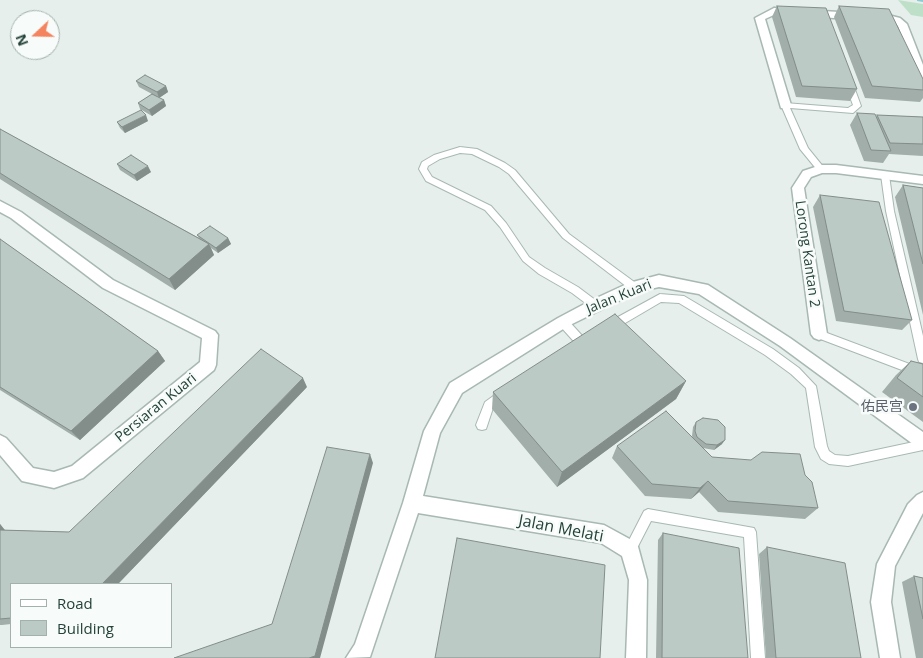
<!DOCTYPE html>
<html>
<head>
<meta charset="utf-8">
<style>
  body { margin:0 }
  #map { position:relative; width:923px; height:658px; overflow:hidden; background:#e6efeb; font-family:"Open Sans",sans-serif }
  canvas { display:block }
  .legend { position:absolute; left:10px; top:583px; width:162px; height:65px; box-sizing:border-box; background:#f7fbf9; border:1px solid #a3b1ad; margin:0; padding:6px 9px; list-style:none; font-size:15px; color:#24423a }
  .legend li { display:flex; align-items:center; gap:10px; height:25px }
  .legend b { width:25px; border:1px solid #a3b1ad }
  .north { position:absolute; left:10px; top:10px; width:50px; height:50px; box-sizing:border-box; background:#f7fbf9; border:1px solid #a3b1ad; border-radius:50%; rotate:249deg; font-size:14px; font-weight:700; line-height:20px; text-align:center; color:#24423a }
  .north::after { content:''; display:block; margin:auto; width:18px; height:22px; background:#f4845f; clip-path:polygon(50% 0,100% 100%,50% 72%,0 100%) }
</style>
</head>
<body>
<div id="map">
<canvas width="923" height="658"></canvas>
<ul class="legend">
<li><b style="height:6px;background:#fff"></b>Road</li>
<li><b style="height:14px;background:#bbcac4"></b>Building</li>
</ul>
<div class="north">N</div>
</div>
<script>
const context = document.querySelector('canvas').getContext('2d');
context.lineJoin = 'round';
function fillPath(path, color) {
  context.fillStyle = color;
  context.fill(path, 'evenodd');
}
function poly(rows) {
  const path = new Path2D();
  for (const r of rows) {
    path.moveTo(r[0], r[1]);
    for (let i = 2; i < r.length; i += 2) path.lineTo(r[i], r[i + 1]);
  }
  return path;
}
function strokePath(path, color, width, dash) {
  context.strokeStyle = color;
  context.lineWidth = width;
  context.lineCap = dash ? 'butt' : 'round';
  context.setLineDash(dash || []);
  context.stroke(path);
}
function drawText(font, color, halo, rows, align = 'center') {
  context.font = font + ' "Open Sans","Noto Sans SC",sans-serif';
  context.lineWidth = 5;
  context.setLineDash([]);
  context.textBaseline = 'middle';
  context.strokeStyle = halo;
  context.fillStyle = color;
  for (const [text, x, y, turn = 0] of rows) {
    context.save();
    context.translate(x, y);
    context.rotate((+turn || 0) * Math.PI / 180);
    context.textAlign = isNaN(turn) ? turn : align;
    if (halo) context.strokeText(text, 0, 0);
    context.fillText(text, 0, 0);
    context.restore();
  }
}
fillPath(poly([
  [898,0,923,4,923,17,911,15]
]), '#bfe0c8');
fillPath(poly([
  [917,0,923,0,923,2,917,1,917,0]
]), '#8ec9d4');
const service = poly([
  [846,82,852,82,853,84,861,106,853,113,790,108,808,148,825,169,824,171,818,171,800,149,781,105,785,103,848,108,853,105,845,84,846,82],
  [460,147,477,149,505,163,515,170,569,234,637,284,639,287,637,290,631,290,563,238,509,174,499,167,472,154,460,153,440,159,428,166,427,169,432,177,491,206,506,223,529,257,545,268,578,287,598,302,600,305,598,308,592,308,572,293,539,274,523,261,500,227,485,210,426,181,419,169,422,162,434,155,460,147],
  [885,172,889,175,894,211,923,336,923,363,919,362,918,359,886,211,881,175,885,172],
  [660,294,684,296,773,349,799,368,816,386,827,446,829,451,835,455,848,456,923,440,923,450,848,466,829,464,821,459,815,447,806,388,791,374,765,355,679,303,661,302,615,329,607,329,606,326,607,323,660,294],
  [563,318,567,319,586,340,587,343,586,346,578,346,559,325,558,322,559,319,563,318],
  [819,330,923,369,923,378,815,337,814,334,815,331,819,330],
  [503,389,507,391,508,394,507,397,493,408,486,429,482,430,478,429,476,425,485,402,503,389],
  [648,509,754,528,756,532,765,658,751,658,744,537,651,521,634,554,630,556,626,554,624,550,626,546,644,511,648,509]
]);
const minor = poly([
  [774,8,888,15,900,18,907,24,923,65,923,82,917,79,898,26,892,22,776,14,765,19,791,105,789,108,781,108,755,18,774,8],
  [821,165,836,165,923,176,923,184,836,173,822,173,811,177,804,188,827,334,824,338,819,340,814,338,811,334,792,188,803,171,821,165],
  [0,201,21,212,113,280,215,331,218,335,216,365,214,370,83,478,54,488,22,481,0,455,0,435,6,438,33,468,54,472,72,466,200,362,202,338,103,288,11,218,0,212,0,201],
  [659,275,708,285,790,338,923,432,923,450,917,447,780,346,699,294,659,287,637,292,568,326,462,393,440,433,423,496,604,525,637,543,647,580,646,658,626,658,629,580,622,556,601,543,418,513,370,657,346,658,355,644,403,503,424,431,450,383,558,318,590,301,629,283,659,275],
  [923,492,923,513,895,566,891,602,900,658,880,658,871,602,877,564,908,504,917,495,923,492]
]);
strokePath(service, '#a8b8b2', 2);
strokePath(minor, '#a8b8b2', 3);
fillPath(service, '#fff');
fillPath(minor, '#fff');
fillPath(poly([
  [777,6,857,89,850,101,796,97,772,17],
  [839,6,923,79,923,98,920,102,865,98,834,17],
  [136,81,166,86,168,92,159,98,164,100,166,106,152,116,140,109,138,103,152,94,139,87],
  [857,113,876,117,877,115,923,117,923,156,889,154,883,163,864,161,850,125],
  [148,121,125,133,120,128,117,122],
  [0,129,199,238,197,235,228,238,231,244,218,253,211,248,214,255,175,290,0,179],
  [117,164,151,172,137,181,120,170],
  [903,185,923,188,923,315,895,197],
  [820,195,912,320,902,330,836,321,813,207],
  [0,239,158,351,165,361,80,440,0,390],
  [911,361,923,364,923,422,882,392,896,375],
  [686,381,676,399,557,487,492,409,493,392],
  [307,387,118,584,11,584,11,624,2,625,0,625,0,524,5,530,69,532],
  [696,422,722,444,714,450,703,448,712,457,805,475,818,508,805,519,718,512,699,492,691,499,645,496,612,458,617,446,693,438,692,436,693,427],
  [663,533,748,658,656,658,658,540],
  [767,547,861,658,766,658,759,554],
  [914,576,923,578,923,658,916,658,902,582]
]), '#a1aea9');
fillPath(poly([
  [166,86,168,92,159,98,157,92],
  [164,100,166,106,152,116,149,110],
  [146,115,148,121,125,133,122,127],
  [148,166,151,172,137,181,134,175],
  [228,238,231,244,218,253,216,248],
  [209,244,214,255,175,290,169,279],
  [158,351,165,361,80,440,71,431],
  [303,378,307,387,118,584,102,584],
  [686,381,676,399,557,487,562,472],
  [725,440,722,444,714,450,717,445],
  [370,454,373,463,320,658,309,658],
  [708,481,699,492,691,499,700,488],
  [0,524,10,537,0,531]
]), '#838d89');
const building = poly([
  [777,6,826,8,857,89,802,86,777,6],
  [839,6,889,9,923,79,923,90,872,86,839,6],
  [145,75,166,86,157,92,136,81,145,75],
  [152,94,164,100,149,110,138,103,152,94],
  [141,110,146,115,122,127,117,122,141,110],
  [857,113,875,114,891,151,871,150,857,113],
  [877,115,923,117,923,144,890,143,877,115],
  [0,129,209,244,169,279,0,173,0,129],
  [131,155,148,166,134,175,117,164,131,155],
  [903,185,923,188,923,264,903,185],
  [820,195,879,202,912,320,844,311,820,195],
  [210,226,228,238,216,248,197,235,210,226],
  [0,239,158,351,71,431,0,387,0,239],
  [615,314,686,381,562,472,493,392,615,314],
  [261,349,303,378,102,584,11,584,11,618,0,619,0,530,69,532,261,349],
  [911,361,923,364,923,397,897,378,911,361],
  [666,411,712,457,751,460,762,452,800,454,805,475,812,482,818,508,728,501,708,481,700,488,652,484,617,446,666,411],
  [703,418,718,420,725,427,725,440,717,445,706,444,697,437,695,431,696,422,703,418],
  [327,447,370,454,315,656,309,658,174,658,272,624,327,447],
  [663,533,739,548,748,658,662,658,663,533],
  [457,538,605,565,600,658,435,658,457,538],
  [767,547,845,563,861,658,776,658,767,547],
  [914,576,923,578,923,619,914,576]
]);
fillPath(building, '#bbcac4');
strokePath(building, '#838d89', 1);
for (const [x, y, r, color] of [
  [913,407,5,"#6b7280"]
]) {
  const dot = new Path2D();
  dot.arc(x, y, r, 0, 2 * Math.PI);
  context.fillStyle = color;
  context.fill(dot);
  strokePath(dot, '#f7fbf9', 2);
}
drawText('14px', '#24423a', '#f7fbf9', [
  ["Lorong Kantan 2",807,254,82],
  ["Jalan Kuari",619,297,-22],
  ["Persiaran Kuari",156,408,-39]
]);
drawText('14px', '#5b616d', '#f7fbf9', [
  ["佑民宫",903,407]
], 'right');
drawText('16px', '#24423a', '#f7fbf9', [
  ["Jalan Melati",561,529,11]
]);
</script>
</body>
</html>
